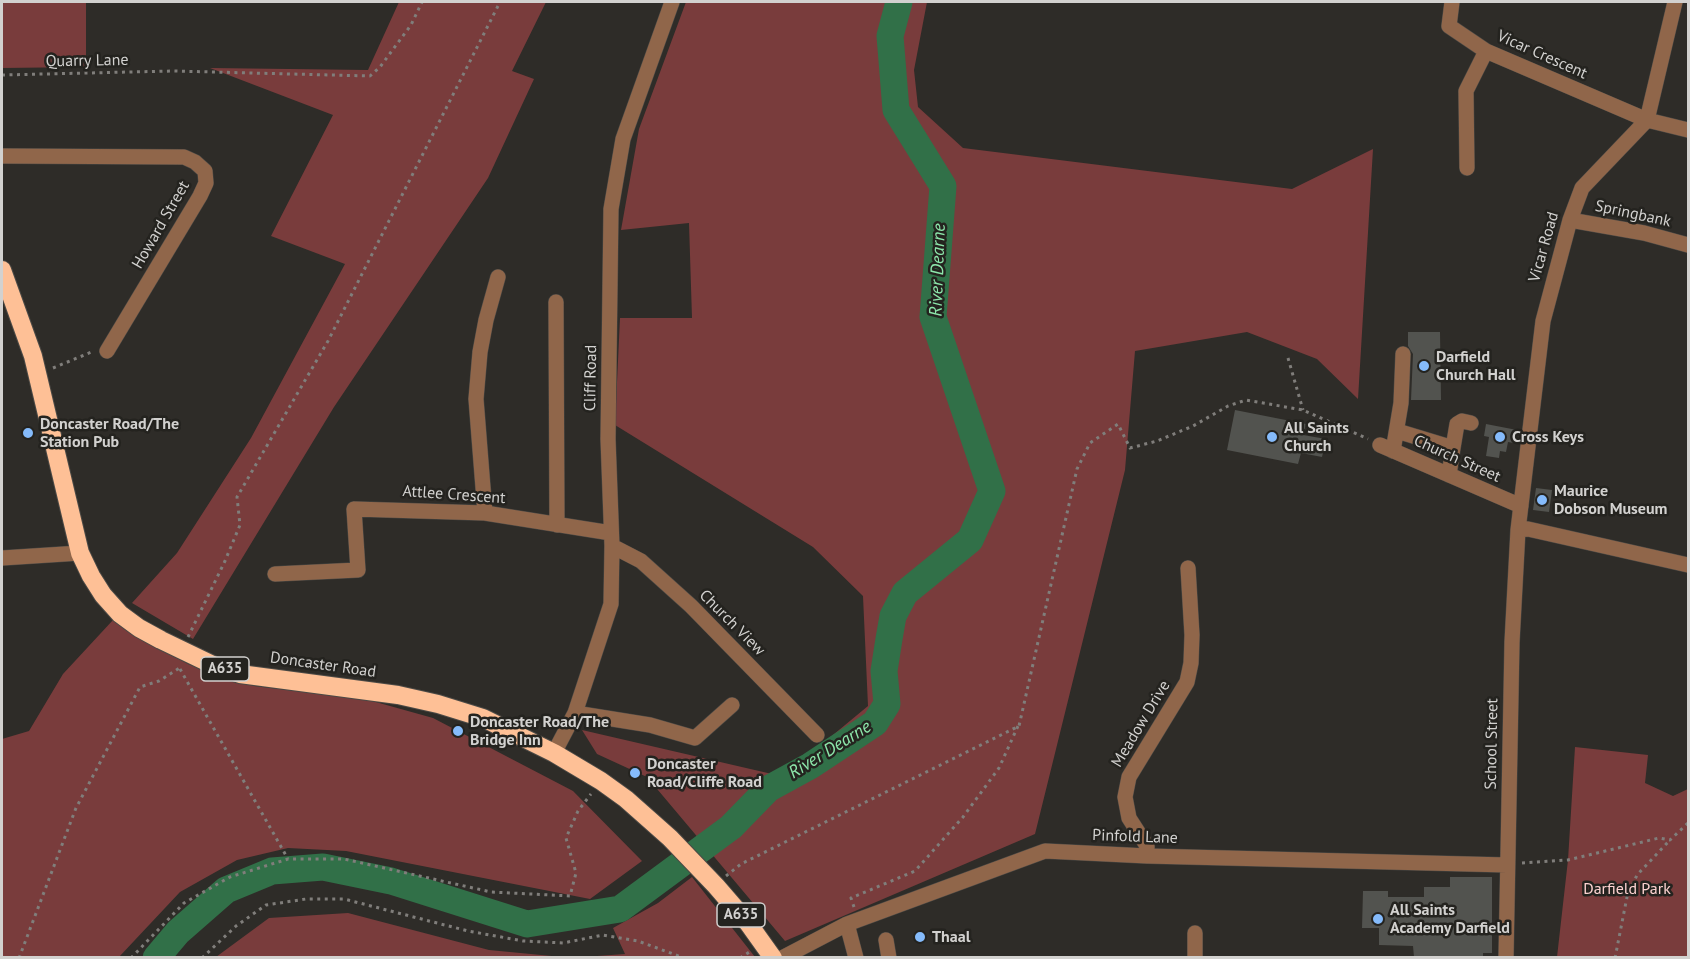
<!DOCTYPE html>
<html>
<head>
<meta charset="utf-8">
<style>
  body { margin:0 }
  #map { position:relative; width:1690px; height:959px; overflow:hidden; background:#2e2c28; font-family:"PT Sans",sans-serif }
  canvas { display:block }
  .frame { position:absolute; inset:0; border:3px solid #d2d1cf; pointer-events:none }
</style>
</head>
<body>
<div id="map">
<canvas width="1690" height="959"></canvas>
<div class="frame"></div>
</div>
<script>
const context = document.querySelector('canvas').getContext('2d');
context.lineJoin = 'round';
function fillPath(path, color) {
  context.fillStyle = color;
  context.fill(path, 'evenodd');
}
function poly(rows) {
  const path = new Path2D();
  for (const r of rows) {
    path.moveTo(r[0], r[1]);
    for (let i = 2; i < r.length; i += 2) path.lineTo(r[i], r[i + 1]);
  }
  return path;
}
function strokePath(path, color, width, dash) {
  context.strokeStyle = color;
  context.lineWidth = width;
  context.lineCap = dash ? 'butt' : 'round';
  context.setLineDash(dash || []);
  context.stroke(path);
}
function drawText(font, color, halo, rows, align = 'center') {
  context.font = font + ' "PT Sans",sans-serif';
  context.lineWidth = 5;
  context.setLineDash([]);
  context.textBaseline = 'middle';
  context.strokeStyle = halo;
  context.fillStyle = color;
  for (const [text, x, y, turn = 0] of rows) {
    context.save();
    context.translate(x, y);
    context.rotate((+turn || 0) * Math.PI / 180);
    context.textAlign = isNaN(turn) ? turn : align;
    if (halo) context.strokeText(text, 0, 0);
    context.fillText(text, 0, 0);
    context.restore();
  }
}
fillPath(poly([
  [2,2,86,2,86,67,2,68],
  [399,2,546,2,512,71,534,79,488,178,334,407,193,639,132,603,177,553,251,438,345,264,271,236,333,115,210,68,368,70],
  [686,2,927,2,914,70,918,107,963,148,1292,189,1373,149,1358,399,1317,359,1247,332,1135,351,1125,470,1035,834,785,941,647,777,597,754,582,730,772,774,816,749,868,706,863,596,813,547,615,425,620,318,692,318,689,223,621,230,639,129],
  [113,620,188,664,254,686,365,699,433,718,573,791,642,861,590,899,346,851,288,848,237,860,180,892,119,957,2,958,2,739,29,731,63,674],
  [1575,747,1648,755,1645,783,1673,796,1688,789,1688,957,1557,957,1568,860],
  [692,877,755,957,583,957,625,954,613,928,658,903],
  [348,913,489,950,562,957,216,957,269,918]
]), '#793c3c');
strokePath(poly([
  [156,958,178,932,226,890,272,871,323,867,391,881,527,924,620,909,731,827,768,789,810,766,875,723,887,704,884,671,889,639,893,616,905,593,970,540,992,491,933,317,943,186,896,110,890,36,899,2]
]), '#317048', 27);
fillPath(poly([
  [1408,332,1440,332,1441,400,1411,400,1413,354,1408,346],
  [1235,410,1306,424,1303,435,1326,439,1322,457,1301,453,1298,464,1227,450],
  [1486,424,1517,430,1514,443,1508,442,1506,452,1500,451,1499,458,1486,456,1489,437,1484,436],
  [1536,488,1552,490,1549,512,1533,510],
  [1450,877,1492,877,1492,953,1483,953,1483,957,1414,957,1413,946,1379,945,1379,928,1362,928,1363,891,1388,891,1388,897,1424,897,1424,887,1450,887]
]), '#52534f');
const minor = poly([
  [1452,2,1449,26,1486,51,1647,120,1688,130],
  [2,156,184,157,195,162,205,171,206,183,200,196,107,351],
  [1467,168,1466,91,1486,51],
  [1570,220,1644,233,1688,245],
  [556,302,557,525],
  [1397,431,1453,448,1449,475],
  [1380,445,1521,506],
  [1453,448,1457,424,1462,421,1471,423],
  [1393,451,1401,403,1403,354],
  [485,513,476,399,480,352,486,320,498,277],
  [1518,530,1528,529,1688,565],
  [612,546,641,561,691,606,817,735],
  [2,558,80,553],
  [275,574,358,570,354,509,485,513,611,533],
  [575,713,650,725,695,738,732,705],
  [554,753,575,713,611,604,612,546,608,439,611,209,623,139,672,2],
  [1147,856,1147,846,1129,818,1125,797,1129,777,1187,682,1191,663,1192,635,1188,568],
  [847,924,856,958],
  [1195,933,1195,958],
  [886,940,889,958],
  [782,958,847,924,1045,851,1147,856,1507,865],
  [1506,958,1512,642,1518,530,1543,321,1570,220,1582,188,1647,120,1675,2]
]);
const highway = poly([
  [2,270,33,356,80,553,91,576,103,595,120,614,139,628,161,640,215,666,240,674,398,695,438,704,483,718,554,753,601,781,626,799,670,838,716,886,748,923,773,958]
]);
strokePath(minor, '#4c4a46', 16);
strokePath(highway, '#4c4a46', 20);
strokePath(poly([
  [2,75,173,71,370,76,380,67,411,25,422,2],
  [1288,358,1303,410],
  [53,368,94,351],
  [188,637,225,561,240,525,237,497,328,341,500,2],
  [180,669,288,859],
  [1522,863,1568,860,1659,838,1670,840,1688,823],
  [726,876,741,864,1019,726,1077,469,1090,443,1118,424,1130,448,1157,441,1193,426,1228,406,1246,400,1303,410,1368,439],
  [854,907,851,898,915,871,963,817,999,768,1018,726],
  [19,958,76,808,140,687,159,681,181,667],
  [131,958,184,903,230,877,288,859,344,859,491,892,570,896,576,873,566,838,578,811,591,794],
  [202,958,236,926,266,905,306,899,344,899,468,931,523,941,563,943,603,935,638,941,684,958],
  [740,958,751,951],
  [1615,958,1627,897,1637,875,1670,840]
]), '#807e7b', 3, [3, 4.5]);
strokePath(minor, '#90664a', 15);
strokePath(highway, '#fec096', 18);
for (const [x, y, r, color] of [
  [1424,366,6,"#85bbfb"],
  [28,433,6,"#85bbfb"],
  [1272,437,6,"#85bbfb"],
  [1500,437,6,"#85bbfb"],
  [1542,500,6,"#85bbfb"],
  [458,731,6,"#85bbfb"],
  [635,773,6,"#85bbfb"],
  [1378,919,6,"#85bbfb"],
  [920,937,6,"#85bbfb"]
]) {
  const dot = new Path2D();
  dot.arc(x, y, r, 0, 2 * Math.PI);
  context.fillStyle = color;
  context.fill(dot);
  strokePath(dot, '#24231f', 2);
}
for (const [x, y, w] of [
  [225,669,48],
  [741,915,48]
]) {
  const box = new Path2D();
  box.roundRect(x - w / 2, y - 12, w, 24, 4.5);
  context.fillStyle = '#24231f';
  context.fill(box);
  strokePath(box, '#d2d1cf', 1.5);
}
drawText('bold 15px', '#d2d1cf', null, [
  ["A635",225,669],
  ["A635",741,915]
]);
drawText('16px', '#d2d1cf', '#24231f', [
  ["Vicar Crescent",1542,55,24],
  ["Quarry Lane",87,61,-1],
  ["Springbank",1633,214,12],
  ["Howard Street",161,225,-60],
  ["Vicar Road",1544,247,-74],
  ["Cliff Road",591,378,-89],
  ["Church Street",1457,459,24],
  ["Attlee Crescent",454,495,4],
  ["Church View",732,623,45],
  ["Doncaster Road",323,665,8],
  ["Meadow Drive",1141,724,-59],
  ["School Street",1492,744,-89],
  ["Pinfold Lane",1135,837,2]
]);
drawText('bold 16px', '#d2d1cf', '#24231f', [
  ["Darfield",1436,357],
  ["Church Hall",1436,375],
  ["Doncaster Road/The",40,424],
  ["Station Pub",40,442],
  ["All Saints",1284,428],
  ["Church",1284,446],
  ["Cross Keys",1512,437],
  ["Maurice",1554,491],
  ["Dobson Museum",1554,509],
  ["Doncaster Road/The",470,722],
  ["Bridge Inn",470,740],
  ["Doncaster",647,764],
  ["Road/Cliffe Road",647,782],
  ["All Saints",1390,910],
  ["Academy Darfield",1390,928],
  ["Thaal",932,937]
], 'left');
drawText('16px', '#fdd2d0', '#24231f', [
  ["Darfield Park",1627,889]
]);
drawText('italic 18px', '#8de7ab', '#24231f', [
  ["River Dearne",938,270,-88],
  ["River Dearne",830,750,-32]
]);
</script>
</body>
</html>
